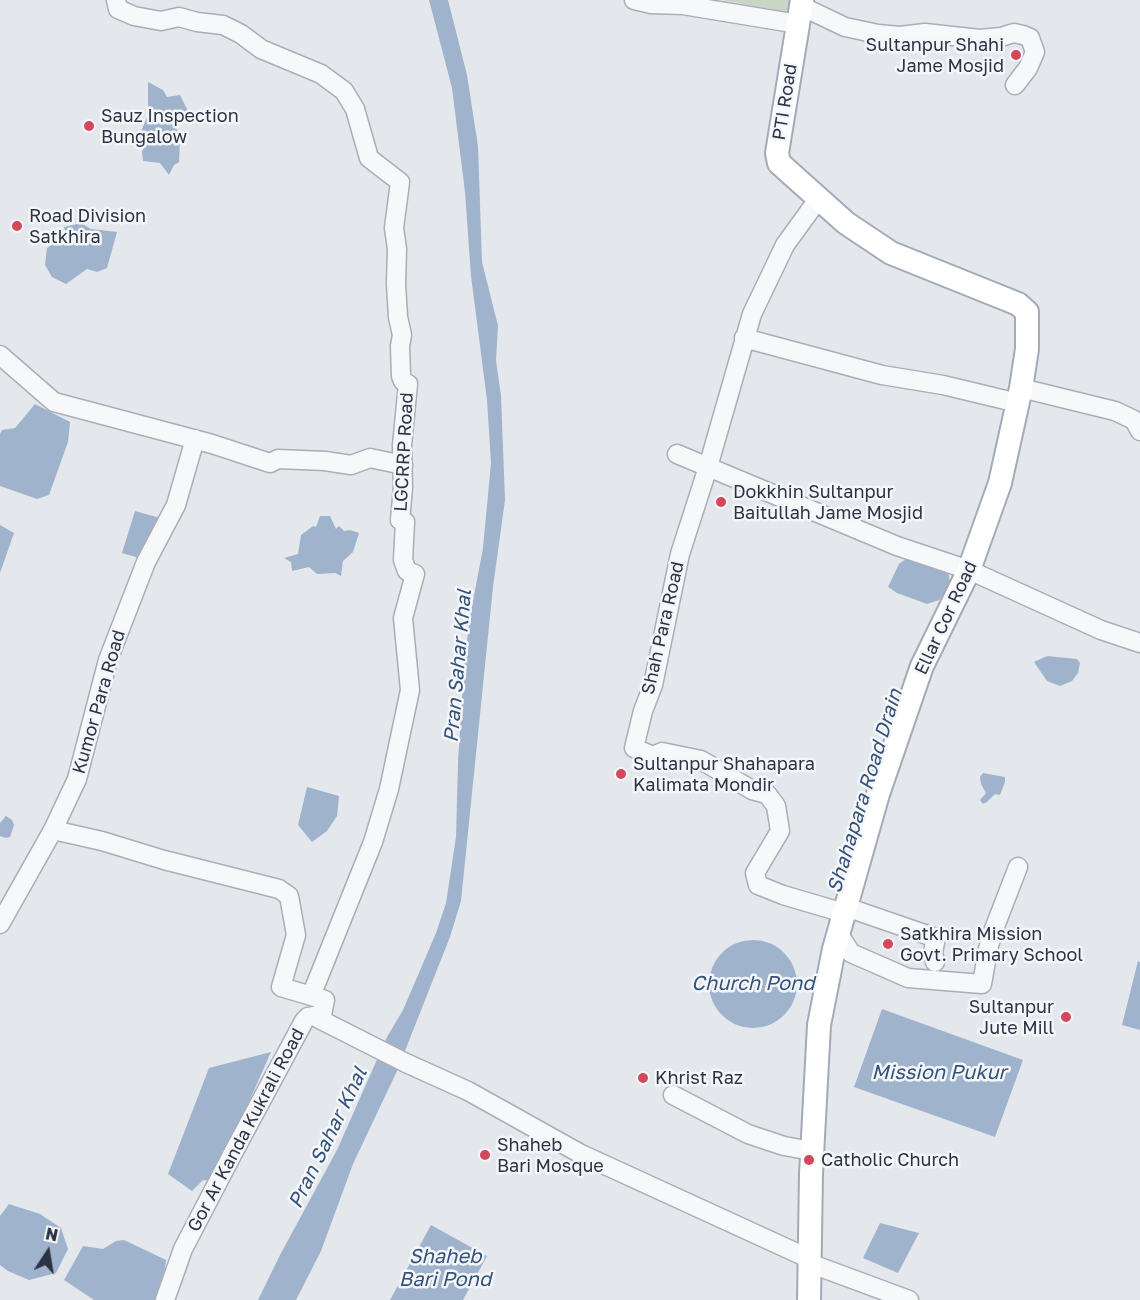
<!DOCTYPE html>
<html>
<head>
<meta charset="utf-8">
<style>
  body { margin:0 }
  #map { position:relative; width:1140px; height:1300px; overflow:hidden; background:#e4e7ec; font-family:"Golos Text",sans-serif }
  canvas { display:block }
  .north { position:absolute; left:18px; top:1222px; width:60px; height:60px; -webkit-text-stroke:4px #f4f6f9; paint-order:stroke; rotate:12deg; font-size:16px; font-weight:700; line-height:24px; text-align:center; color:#2b3445 }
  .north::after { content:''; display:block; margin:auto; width:21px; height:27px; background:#2b3445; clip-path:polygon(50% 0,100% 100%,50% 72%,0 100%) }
</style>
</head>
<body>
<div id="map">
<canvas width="1140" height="1300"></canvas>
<div class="north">N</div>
</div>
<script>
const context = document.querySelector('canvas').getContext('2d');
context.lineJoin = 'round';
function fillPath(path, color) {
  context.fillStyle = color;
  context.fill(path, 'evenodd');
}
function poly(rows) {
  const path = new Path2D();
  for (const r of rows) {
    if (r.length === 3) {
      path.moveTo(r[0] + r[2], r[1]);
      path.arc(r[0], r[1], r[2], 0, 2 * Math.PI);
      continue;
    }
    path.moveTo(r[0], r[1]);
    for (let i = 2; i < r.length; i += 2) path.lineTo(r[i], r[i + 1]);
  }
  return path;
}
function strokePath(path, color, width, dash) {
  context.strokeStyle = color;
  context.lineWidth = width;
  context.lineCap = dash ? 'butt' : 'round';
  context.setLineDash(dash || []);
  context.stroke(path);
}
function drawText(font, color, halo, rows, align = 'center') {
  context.font = font + ' "Golos Text",sans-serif';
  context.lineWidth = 5;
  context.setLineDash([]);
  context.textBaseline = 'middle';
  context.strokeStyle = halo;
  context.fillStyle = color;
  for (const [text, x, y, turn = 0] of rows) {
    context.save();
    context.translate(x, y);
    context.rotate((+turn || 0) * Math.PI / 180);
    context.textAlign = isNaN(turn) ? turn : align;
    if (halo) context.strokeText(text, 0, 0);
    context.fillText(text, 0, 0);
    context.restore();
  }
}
fillPath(poly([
  [722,0,793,0,791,13]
]), '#c9d6c5');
fillPath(poly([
  [429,0,448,0,467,75,478,146,482,262,498,326,496,360,501,396,505,500,493,587,461,901,450,937,397,1071,353,1164,321,1251,296,1300,258,1300,280,1255,337,1150,387,1037,403,1010,436,933,446,903,456,837,458,762,464,665,470,617,483,548,491,463,487,400,471,276,465,192,452,88],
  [148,82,163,90,167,97,180,95,189,113,175,123,180,140,179,162,174,165,169,175,160,163,143,161,142,152,145,143,137,142,148,114],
  [81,223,91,229,117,232,107,268,97,272,87,269,66,284,52,277,45,265,47,248,66,235,64,227],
  [35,404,70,422,68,442,49,495,37,499,0,486,0,434,2,430,15,428],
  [135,511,160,518,146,560,122,553],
  [320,516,330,516,336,529,339,526,344,531,350,530,359,533,353,552,343,561,341,576,335,573,317,574,309,567,292,571,291,562,284,558,298,554,301,535,313,526,316,527],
  [0,525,14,533,0,573],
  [906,559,935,567,948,573,951,586,939,600,927,604,897,593,888,587,899,564],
  [1047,656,1077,659,1080,663,1078,673,1072,681,1060,686,1047,681,1034,662],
  [983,773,1005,777,1005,782,1000,795,995,794,987,802,983,804,980,800,986,793,981,784,980,777],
  [307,787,339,796,337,816,327,831,312,842,298,825],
  [6,816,12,820,14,825,10,837,6,838,0,836,0,823],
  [753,984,44],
  [1138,961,1140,962,1140,1030,1122,1025],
  [882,1009,1023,1060,995,1137,854,1087],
  [271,1052,214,1181,203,1180,192,1191,168,1174,209,1068],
  [9,1204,40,1214,61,1228,68,1249,56,1273,29,1280,8,1271,0,1265,0,1216],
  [880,1223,919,1233,898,1273,863,1258],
  [431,1225,487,1256,463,1300,390,1300],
  [124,1240,166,1260,163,1290,156,1300,94,1300,64,1280,83,1246,103,1249,116,1241]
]), '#9fb4cc');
const minor = poly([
  [116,0,118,9,134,16,161,21,179,17,197,22,223,25,241,34,261,49,321,74,344,91,355,109,369,158,400,182,394,228,397,249,396,284,398,317,402,335,400,346,401,376,403,381,408,384,402,445,403,488,400,520,405,522,403,560,407,571,415,574,403,618,410,690,389,789,373,842,311,996],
  [634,0,651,4,683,5,798,24],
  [801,6,845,27,878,34,900,36,925,33,980,39,1001,37,1014,33,1023,35,1030,38,1035,52,1028,68,1015,85],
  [819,198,785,245,752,314,708,467,680,554,653,685,643,711,634,748,653,756,662,752,701,760,752,790,767,794,776,806,780,831,755,873,758,885,783,895,844,913],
  [744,338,882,375,943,385,1018,403],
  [0,355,54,402,212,444,270,463,278,459,325,461,351,465,370,458,403,465],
  [1021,388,1115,411,1134,420,1140,431],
  [677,454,897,546,969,570,1101,630,1140,643],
  [53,830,102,841,164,860,279,889,289,896,296,935,281,987,325,1000,321,1020,314,1016,308,1017,304,1021,233,1153,183,1249,165,1300],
  [846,907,936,938,933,952,935,962],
  [0,924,53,830,77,779,108,660,146,562,176,505,195,439],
  [838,933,851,953,908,978,982,984,988,949,994,929,1018,867],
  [321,1020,406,1063,468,1091,581,1154,810,1259],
  [673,1095,748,1134,784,1146,812,1151],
  [809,1263,909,1300]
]);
const major = poly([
  [802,0,777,153,779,163,846,223,891,253,1018,304,1027,312,1027,349,1021,388,1000,483,969,570,922,666,878,794,834,949,819,1025,811,1174,809,1300]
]);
strokePath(minor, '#a9aeb7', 21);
strokePath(major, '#a3abb8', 26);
strokePath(minor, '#f7f8fa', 18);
strokePath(major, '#fff', 22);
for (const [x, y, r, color] of [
  [1016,55,6,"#d1495b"],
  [89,126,6,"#d1495b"],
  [17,226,6,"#d1495b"],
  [721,502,6,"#d1495b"],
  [621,774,6,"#d1495b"],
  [888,944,6,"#d1495b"],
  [1066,1017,6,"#d1495b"],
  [643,1078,6,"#d1495b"],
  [485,1155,6,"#d1495b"],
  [809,1160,6,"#d1495b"]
]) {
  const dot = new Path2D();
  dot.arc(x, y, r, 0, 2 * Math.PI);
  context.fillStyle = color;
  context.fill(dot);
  strokePath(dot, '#f4f6f9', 2);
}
drawText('18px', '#2b3445', '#f4f6f9', [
  ["Sultanpur Shahi",1004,45,"right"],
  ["Jame Mosjid",1004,66,"right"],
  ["Sauz Inspection",101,116],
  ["Bungalow",101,137],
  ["Road Division",29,216],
  ["Satkhira",29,237],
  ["Dokkhin Sultanpur",733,492],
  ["Baitullah Jame Mosjid",733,513],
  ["Sultanpur Shahapara",633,764],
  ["Kalimata Mondir",633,785],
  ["Satkhira Mission",900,934],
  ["Govt. Primary School",900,955],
  ["Sultanpur",1054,1007,"right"],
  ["Jute Mill",1054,1028,"right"],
  ["Khrist Raz",655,1078],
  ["Shaheb",497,1145],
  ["Bari Mosque",497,1166],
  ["Catholic Church",821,1160]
], 'left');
drawText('18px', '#2b3445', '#f4f6f9', [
  ["PTI Road",785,102,-81],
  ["LGCRRP Road",404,452,-87],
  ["Ellar Cor Road",946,618,-65],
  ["Shah Para Road",663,628,-77],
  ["Kumor Para Road",99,702,-74],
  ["Gor Ar Kanda Kukrali Road",246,1130,-62]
]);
drawText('italic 20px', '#34527a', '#f4f6f9', [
  ["Pran Sahar Khal",458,666,-85],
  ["Shahapara Road Drain",865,791,-73],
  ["Church Pond",753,984],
  ["Mission Pukur",939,1073],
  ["Pran Sahar Khal",328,1138,-64],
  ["Shaheb",445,1257],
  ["Bari Pond",445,1280]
]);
</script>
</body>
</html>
